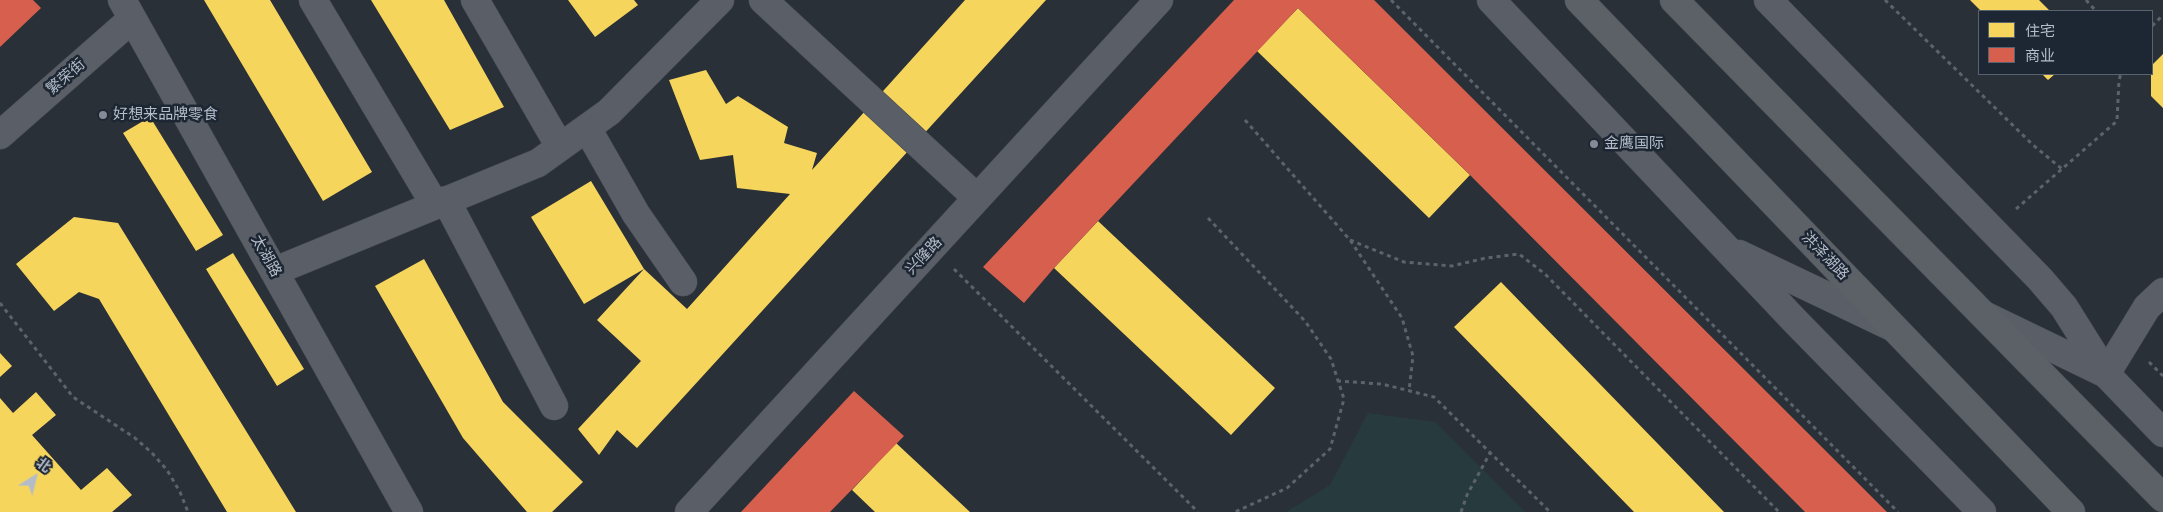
<!DOCTYPE html>
<html>
<head>
<meta charset="utf-8">
<style>
  body { margin:0 }
  #map { position:relative; width:2163px; height:512px; overflow:hidden; background:#2a3038; font-family:"Open Sans","Noto Sans SC",sans-serif }
  canvas { display:block }
  .legend { position:absolute; left:1978px; top:10px; width:175px; height:65px; box-sizing:border-box; background:#1d2633; border:1px solid #59626f; margin:0; padding:6px 9px; list-style:none; font-size:15px; color:#b4bcc9 }
  .legend li { display:flex; align-items:center; gap:10px; height:25px }
  .legend b { width:25px; border:1px solid #59626f }
  .north { position:absolute; left:10px; top:452px; width:50px; height:50px; -webkit-text-stroke:4px #1d2633; paint-order:stroke; rotate:36deg; font-size:14px; font-weight:700; line-height:20px; text-align:center; color:#b4bcc9 }
  .north::after { content:''; display:block; margin:auto; width:18px; height:22px; background:#b4bcc9; clip-path:polygon(50% 0,100% 100%,50% 72%,0 100%) }
</style>
</head>
<body>
<div id="map">
<canvas width="2163" height="512"></canvas>
<ul class="legend">
<li><b style="height:14px;background:#f6d55c"></b>住宅</li>
<li><b style="height:14px;background:#d6604d"></b>商业</li>
</ul>
<div class="north">北</div>
</div>
<script>
const context = document.querySelector('canvas').getContext('2d');
context.lineJoin = 'round';
function fillPath(path, color) {
  context.fillStyle = color;
  context.fill(path, 'evenodd');
}
function poly(rows) {
  const path = new Path2D();
  for (const r of rows) {
    path.moveTo(r[0], r[1]);
    for (let i = 2; i < r.length; i += 2) path.lineTo(r[i], r[i + 1]);
  }
  return path;
}
function strokePath(path, color, width, dash) {
  context.strokeStyle = color;
  context.lineWidth = width;
  context.lineCap = dash ? 'butt' : 'round';
  context.setLineDash(dash || []);
  context.stroke(path);
}
function drawText(font, color, halo, rows, align = 'center') {
  context.font = font + ' "Open Sans","Noto Sans SC",sans-serif';
  context.lineWidth = 5;
  context.setLineDash([]);
  context.textBaseline = 'middle';
  context.strokeStyle = halo;
  context.fillStyle = color;
  for (const [text, x, y, turn = 0] of rows) {
    context.save();
    context.translate(x, y);
    context.rotate((+turn || 0) * Math.PI / 180);
    context.textAlign = isNaN(turn) ? turn : align;
    if (halo) context.strokeText(text, 0, 0);
    context.fillText(text, 0, 0);
    context.restore();
  }
}
fillPath(poly([
  [1368,413,1435,422,1525,512,1286,512,1330,485]
]), '#273a3e');
fillPath(poly([
  [204,0,270,0,372,172,323,201],
  [371,0,444,0,504,107,450,130],
  [568,0,634,0,638,5,595,37],
  [965,0,1046,0,637,448,617,430,599,455,578,429,641,361,597,320,644,269,687,309,790,194,737,188,733,155,700,160,669,80,706,70,726,104,738,96,788,127,784,143,817,153,812,170],
  [1970,0,2039,0,2050,11,1981,11],
  [1298,8,1470,175,1429,218,1257,51],
  [2163,54,2163,108,2151,96,2151,74,2152,65],
  [2042,74,2055,74,2048,80],
  [150,117,223,235,196,251,123,133],
  [591,181,644,269,584,304,531,217],
  [74,217,118,223,296,512,227,512,99,299,79,292,54,311,16,264],
  [1098,221,1275,388,1231,435,1054,268],
  [233,253,304,369,277,386,206,269],
  [424,259,503,402,583,482,552,512,527,512,463,438,375,286],
  [1501,282,1724,512,1634,512,1454,327],
  [0,353,12,366,0,377],
  [36,392,56,415,32,435,81,490,107,468,132,495,112,512,0,512,0,398,13,413],
  [896,443,970,512,875,512,852,490]
]), '#f6d55c');
fillPath(poly([
  [0,0,33,0,41,8,0,47],
  [1234,0,1374,0,1887,512,1805,512,1470,175,1298,8,1054,268,1024,303,983,267],
  [854,391,904,436,830,512,741,512]
]), '#d6604d');
const minor = poly([
  [122,0,409,512],
  [313,0,435,205],
  [475,0,560,147],
  [763,0,977,198],
  [1491,0,1795,321,1982,512],
  [1768,0,2040,279,2064,307,2106,374,2163,433],
  [587,128,636,214,683,282],
  [0,135,132,19],
  [446,200,554,406],
  [1739,254,1892,327],
  [275,271,538,163,609,112,720,0],
  [1986,316,2106,374,2147,307,2163,292],
  [689,512,1159,0]
]);
const major = poly([
  [1579,0,2071,512],
  [1674,0,2163,498]
]);
strokePath(minor, '#484c53', 29);
strokePath(major, '#484c55', 29);
strokePath(poly([
  [1391,0,1898,512],
  [1885,0,2033,145,2062,169],
  [2086,0,2096,11],
  [2152,26,2163,15],
  [1245,120,1350,240,1402,318,1413,356,1409,391],
  [2016,209,2117,121,2119,80,2121,74],
  [1208,218,1305,321,1331,359,1344,399,1330,449,1287,488,1235,512],
  [1350,240,1404,262,1452,266,1486,258,1519,254,1545,274,1779,512],
  [954,269,1198,512],
  [0,303,73,397,135,438,152,453,167,470,180,492,188,512],
  [2149,362,2163,376],
  [1337,381,1382,384,1434,397,1550,512],
  [1461,512,1467,495,1490,453]
]), '#5d636a', 3, [4, 4]);
strokePath(minor, '#5a5e66', 28);
strokePath(major, '#5c6168', 28);
for (const [x, y, r, color] of [
  [103,115,5,"#848b96"],
  [1594,144,5,"#848b96"]
]) {
  const dot = new Path2D();
  dot.arc(x, y, r, 0, 2 * Math.PI);
  context.fillStyle = color;
  context.fill(dot);
  strokePath(dot, '#1d2633', 2);
}
drawText('15px', '#b4bcc9', '#1d2633', [
  ["繁荣街",66,77,-41],
  ["太湖路",266,256,61],
  ["兴隆路",924,256,-47],
  ["洪泽湖路",1825,256,46]
]);
drawText('15px', '#b4bcc9', '#1d2633', [
  ["好想来品牌零食",113,115],
  ["金鹰国际",1604,144]
], 'left');
</script>
</body>
</html>
